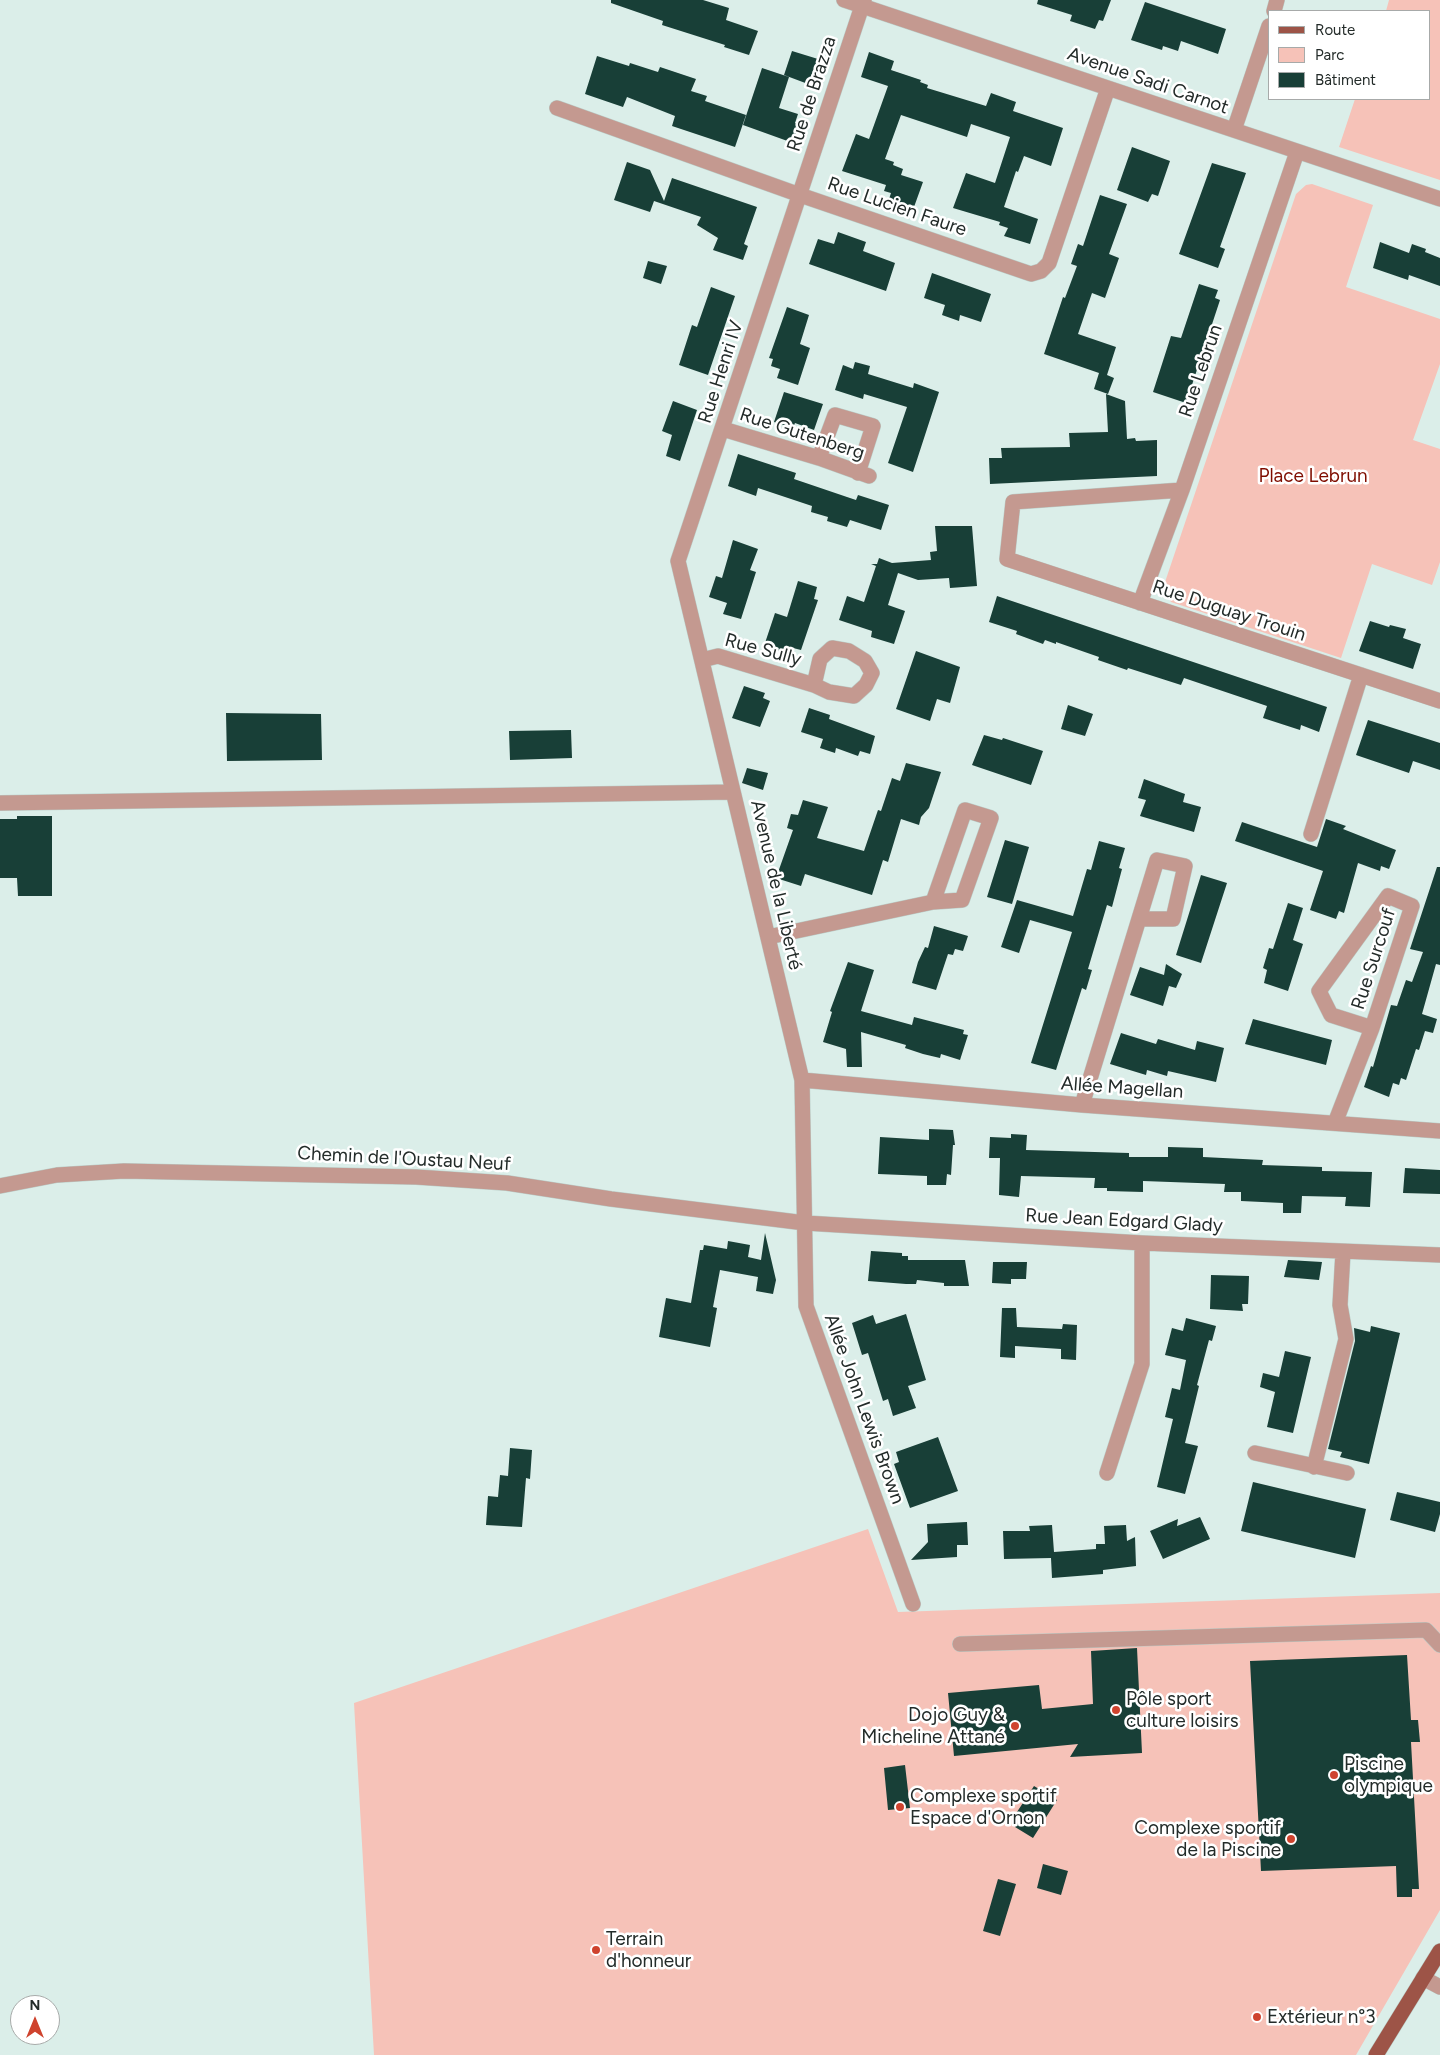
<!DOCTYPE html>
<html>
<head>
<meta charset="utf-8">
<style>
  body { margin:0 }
  #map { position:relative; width:1440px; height:2055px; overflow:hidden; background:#dbeee9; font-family:Figtree,sans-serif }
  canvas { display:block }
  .legend { position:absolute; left:1268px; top:10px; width:162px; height:90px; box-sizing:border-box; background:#fff; border:1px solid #a7aaa9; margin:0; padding:6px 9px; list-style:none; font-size:15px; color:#232b29 }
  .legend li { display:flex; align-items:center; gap:10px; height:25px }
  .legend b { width:25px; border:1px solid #a7aaa9 }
  .north { position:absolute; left:10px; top:1995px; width:50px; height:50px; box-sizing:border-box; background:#fff; border:1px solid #a7aaa9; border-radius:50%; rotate:0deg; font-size:14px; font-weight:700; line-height:20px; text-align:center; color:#232b29 }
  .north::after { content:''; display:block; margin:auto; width:18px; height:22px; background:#cf432e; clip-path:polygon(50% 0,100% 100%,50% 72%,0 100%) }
</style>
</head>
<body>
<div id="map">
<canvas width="1440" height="2055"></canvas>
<ul class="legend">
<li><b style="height:6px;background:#9d5447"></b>Route</li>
<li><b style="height:14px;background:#f6c2b8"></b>Parc</li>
<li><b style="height:14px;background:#183f37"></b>Bâtiment</li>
</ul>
<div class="north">N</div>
</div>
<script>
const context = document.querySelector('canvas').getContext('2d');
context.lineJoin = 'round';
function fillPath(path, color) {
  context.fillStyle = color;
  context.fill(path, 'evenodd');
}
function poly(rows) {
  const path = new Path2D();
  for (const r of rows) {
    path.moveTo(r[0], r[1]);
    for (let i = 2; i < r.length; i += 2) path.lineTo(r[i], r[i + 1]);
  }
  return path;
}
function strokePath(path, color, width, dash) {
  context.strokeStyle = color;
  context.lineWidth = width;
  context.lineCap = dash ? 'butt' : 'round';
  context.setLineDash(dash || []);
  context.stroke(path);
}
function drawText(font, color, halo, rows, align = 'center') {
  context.font = font + ' Figtree,sans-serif';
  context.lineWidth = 5;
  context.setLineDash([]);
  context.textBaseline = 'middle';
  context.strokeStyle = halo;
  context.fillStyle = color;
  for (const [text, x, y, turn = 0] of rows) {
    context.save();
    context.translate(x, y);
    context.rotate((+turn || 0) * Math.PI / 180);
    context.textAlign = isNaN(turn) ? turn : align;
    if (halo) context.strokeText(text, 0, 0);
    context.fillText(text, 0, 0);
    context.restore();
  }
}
fillPath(poly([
  [1389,0,1440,0,1440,180,1339,147,1355,99,1429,99,1429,11,1386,11],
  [1312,184,1373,205,1346,287,1440,319,1440,364,1413,440,1440,449,1440,562,1432,585,1372,564,1341,658,1171,602,1165,592,1164,585,1296,194,1306,185],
  [868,1529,898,1612,1440,1593,1440,1910,1356,2055,374,2055,354,1703]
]), '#f6c2b8');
fillPath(poly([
  [611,0,703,0,729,8,726,20,758,31,749,55,724,47,725,45,662,25,663,21,611,3],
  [1038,0,1111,0,1103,21,1099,20,1095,29,1070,21,1072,15,1037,4],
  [1145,2,1226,29,1218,54,1181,41,1178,51,1163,46,1162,50,1131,40],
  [792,51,818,59,808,84,784,75],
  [869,52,894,61,891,70,921,80,920,82,928,85,927,88,986,106,991,93,1016,102,1013,111,1063,128,1051,166,1024,156,1018,172,1016,171,1004,207,1038,219,1030,244,1004,236,1008,228,999,225,1000,222,953,208,966,173,995,183,1010,137,971,124,967,137,901,115,885,159,894,162,893,165,903,169,901,175,923,182,914,207,889,199,891,193,884,191,886,185,842,171,856,134,869,139,888,86,861,77],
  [597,56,629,66,630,63,658,72,660,67,696,79,691,91,707,96,705,101,746,115,735,147,672,126,675,116,627,97,623,107,585,94],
  [762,68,789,77,779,108,798,114,795,123,799,124,793,143,743,125],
  [1132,147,1170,161,1158,196,1152,194,1148,202,1117,190],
  [627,162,650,170,664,201,672,178,757,207,744,244,748,246,743,260,713,250,718,238,697,225,701,217,654,201,650,212,614,200],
  [1212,163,1246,173,1220,247,1225,249,1218,268,1179,254],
  [1100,195,1127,204,1109,254,1119,258,1105,298,1092,293,1078,334,1116,347,1107,375,1114,378,1108,394,1094,389,1099,373,1044,354,1063,297,1065,298,1077,266,1071,264,1078,244,1083,246],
  [838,232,866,242,863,251,895,263,886,291,809,264,818,239,834,244],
  [1380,242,1409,253,1412,244,1426,249,1425,252,1440,258,1440,286,1409,275,1408,280,1373,268],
  [648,261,667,266,661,284,643,278],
  [932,273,991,294,981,322,960,315,959,321,942,315,945,305,924,298],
  [1199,284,1218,290,1215,298,1220,300,1186,403,1153,392,1171,336,1181,338],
  [711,287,735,296,708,375,679,365,692,325,697,327],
  [787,307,809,315,800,344,810,348,798,385,777,378,780,369,771,366,773,359,769,358],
  [855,362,870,366,868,374,913,388,914,383,939,392,913,472,888,463,907,407,864,394,863,399,835,390,843,365,853,369],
  [784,392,823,404,814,430,795,423,793,428,774,422],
  [1106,394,1125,401,1127,439,1135,438,1136,441,1157,440,1157,476,990,484,989,458,1002,458,1001,448,1070,447,1069,433,1108,432],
  [673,401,697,410,680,461,666,456,672,435,662,431],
  [738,454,796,473,794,479,847,497,856,500,858,495,889,505,881,530,850,520,847,527,827,521,828,517,811,512,812,506,758,488,756,496,728,486],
  [935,526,972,526,977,586,950,588,949,578,918,580,898,573,888,605,905,611,894,644,871,637,872,631,839,620,847,596,864,602,876,566,871,564,877,564,879,558,892,563,931,560,930,552,937,551],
  [733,540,758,549,750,570,756,572,741,619,723,614,727,603,709,597,716,576,722,578],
  [798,581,817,587,814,599,818,600,801,650,793,648,792,651,785,648,784,653,764,646,775,613,787,617],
  [997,596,1327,707,1319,732,1301,725,1300,730,1263,718,1267,706,1184,678,1181,685,1128,668,1127,670,1098,660,1099,657,1056,642,1056,644,1045,640,1043,644,1016,634,1017,631,989,622],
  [1370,621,1389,627,1390,625,1406,629,1403,638,1421,644,1413,669,1359,651],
  [916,651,960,667,950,703,937,699,930,721,896,709],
  [744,686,765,693,763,698,770,701,760,727,732,718],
  [1068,705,1093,714,1085,736,1061,729],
  [809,708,830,715,829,719,875,736,870,754,860,751,858,756,836,748,835,753,820,748,823,739,801,732],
  [226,713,321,714,322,760,227,761],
  [1368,720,1440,743,1440,770,1413,761,1409,773,1356,755],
  [571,730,572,758,510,760,509,731],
  [984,735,1002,740,1003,738,1043,751,1031,785,972,765],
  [906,763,941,772,929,808,921,817,919,825,901,819,888,862,883,860,872,895,805,874,801,886,776,878,793,830,787,828,791,814,798,815,803,800,828,807,817,838,864,851,878,810,881,811,892,778,900,781],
  [747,768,768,773,763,790,742,783],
  [1144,779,1185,794,1183,802,1201,807,1194,832,1140,816,1146,800,1138,798],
  [17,816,52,816,52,896,18,896,17,878,0,878,0,819,17,819],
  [1326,819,1346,826,1343,829,1396,850,1389,869,1381,866,1380,871,1358,863,1344,913,1339,911,1336,919,1310,910,1323,871,1235,841,1242,822,1317,847],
  [1005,840,1029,847,1012,904,987,897],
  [1099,841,1125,848,1119,868,1122,869,1112,907,1107,905,1088,969,1092,970,1086,990,1082,988,1056,1070,1031,1063,1072,932,1030,920,1019,953,1001,947,1017,900,1073,916,1087,869,1091,870],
  [1437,867,1440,867,1440,965,1436,964,1422,1014,1437,1019,1433,1033,1425,1031,1419,1050,1416,1049,1406,1080,1401,1078,1399,1085,1393,1083,1389,1097,1364,1087,1371,1066,1373,1067,1391,1005,1397,1006,1406,980,1412,982,1423,952,1410,949],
  [1201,875,1227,883,1201,963,1176,955],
  [1288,903,1303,908,1293,940,1303,944,1288,991,1264,983,1267,970,1263,968,1269,948,1273,949],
  [934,926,968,936,963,951,955,949,953,955,948,954,936,990,912,983,918,962,925,947,928,948],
  [848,962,874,970,861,1011,912,1025,914,1017,964,1030,963,1034,968,1035,960,1060,941,1054,940,1058,923,1054,905,1048,906,1045,861,1032,862,1067,847,1067,846,1049,823,1042,832,1012,830,1011],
  [1166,964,1182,974,1176,988,1169,986,1163,1006,1130,995,1140,967,1164,975],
  [1253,1019,1332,1040,1326,1065,1245,1044],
  [1121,1033,1156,1044,1158,1039,1195,1050,1197,1041,1224,1048,1216,1082,1168,1071,1167,1076,1147,1070,1146,1075,1110,1064],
  [929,1129,953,1130,955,1145,953,1145,951,1175,947,1174,946,1185,927,1185,927,1176,878,1174,880,1137,929,1140],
  [1011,1134,1027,1135,1026,1150,1129,1153,1129,1157,1168,1157,1168,1147,1203,1148,1203,1157,1263,1160,1262,1165,1322,1167,1322,1171,1372,1172,1370,1207,1345,1206,1346,1197,1302,1196,1301,1213,1283,1213,1283,1203,1241,1201,1241,1192,1224,1192,1225,1184,1143,1181,1143,1192,1107,1191,1107,1188,1094,1188,1095,1178,1021,1176,1019,1197,999,1195,1000,1158,989,1158,990,1137,1011,1138],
  [1405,1168,1440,1170,1440,1194,1403,1193],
  [765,1233,776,1280,773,1294,756,1291,758,1277,720,1270,713,1307,717,1308,710,1347,659,1337,666,1298,691,1303,700,1250,703,1250,704,1245,727,1249,728,1241,750,1245,748,1257,761,1260],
  [871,1251,902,1253,902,1256,908,1256,908,1260,965,1260,969,1286,944,1286,944,1283,917,1280,916,1284,906,1284,868,1281],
  [1288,1260,1322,1262,1319,1280,1284,1277],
  [993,1262,1027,1262,1026,1279,1011,1279,1011,1284,992,1283],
  [1211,1275,1249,1276,1248,1304,1242,1304,1243,1311,1210,1309],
  [1002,1308,1016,1308,1017,1327,1062,1329,1063,1324,1077,1325,1076,1360,1061,1359,1061,1349,1015,1346,1015,1358,1000,1357],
  [906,1314,926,1380,908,1386,916,1408,893,1416,888,1399,883,1401,868,1353,862,1355,852,1323,873,1315,876,1324],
  [1186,1318,1216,1326,1212,1341,1209,1340,1197,1385,1199,1386,1185,1443,1198,1446,1185,1494,1157,1487,1173,1419,1165,1417,1172,1388,1180,1390,1186,1360,1165,1355,1172,1328,1183,1331],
  [1371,1326,1400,1333,1369,1464,1340,1457,1342,1452,1328,1449,1355,1341,1354,1328,1370,1332],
  [1285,1351,1311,1357,1293,1433,1267,1427,1275,1392,1260,1387,1263,1373,1279,1377],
  [938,1437,958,1491,910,1508,894,1464,899,1462,896,1452],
  [510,1448,532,1450,530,1479,526,1478,522,1527,486,1525,488,1496,498,1497,500,1475,508,1476],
  [1253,1482,1366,1509,1355,1558,1241,1531],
  [1397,1492,1440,1502,1440,1514,1435,1532,1390,1520],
  [1200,1517,1210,1539,1163,1559,1150,1531,1178,1519,1177,1526],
  [967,1522,968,1545,957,1545,957,1557,911,1560,928,1542,927,1524],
  [1052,1525,1054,1552,1096,1549,1096,1544,1105,1544,1104,1526,1126,1525,1127,1541,1135,1537,1136,1566,1103,1570,1103,1574,1052,1578,1051,1558,1004,1559,1003,1531,1030,1531,1029,1526],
  [1137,1648,1142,1753,1070,1757,1078,1744,954,1756,948,1693,1039,1685,1042,1709,1093,1704,1091,1651],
  [1407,1655,1411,1720,1418,1720,1420,1742,1411,1742,1419,1889,1412,1889,1412,1897,1397,1897,1396,1866,1261,1871,1250,1661],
  [905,1765,910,1808,888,1810,884,1768],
  [1034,1786,1057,1800,1033,1838,1015,1827,1021,1818,1015,1815],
  [1043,1864,1068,1871,1061,1895,1037,1888],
  [998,1879,1016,1884,1000,1936,983,1931]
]), '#183f37');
const minor = poly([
  [844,0,1440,199],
  [864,0,678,561,802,1080,806,1306,913,1604],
  [1274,11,1277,0],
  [557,108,800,195,1031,274,1041,271,1049,263,1108,88],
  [1234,130,1269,26],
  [723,429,819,458,869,476],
  [819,458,835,415,873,426,858,473],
  [1182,490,1013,502,1007,559,1440,701],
  [1140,603,1182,490,1297,152],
  [702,660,718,656,814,685,829,692,854,696,866,685,872,673,865,661,849,651,832,648,820,659,814,685],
  [0,803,733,792],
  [1311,834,1361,675],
  [768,937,933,902,962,900,991,818,965,810,933,902],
  [802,1080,1082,1105,1440,1131],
  [1082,1105,1157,860,1185,866,1173,919,1139,919],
  [1335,1123,1372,1028,1412,906,1388,896,1319,991,1331,1015,1372,1028],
  [0,1186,57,1175,124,1171,416,1177,507,1183,611,1199,805,1223,1142,1243,1440,1255],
  [1255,1453,1347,1473],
  [1314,1467,1346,1339,1340,1305,1343,1252],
  [1107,1473,1142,1364,1142,1243],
  [960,1644,1426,1630,1440,1645],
  [1423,1978,1440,1987]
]);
const major = poly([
  [1376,2055,1440,1951]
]);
strokePath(minor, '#bacbc6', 16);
strokePath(major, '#bacbc6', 16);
strokePath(minor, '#c49990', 15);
strokePath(major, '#9d5447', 15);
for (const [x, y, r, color] of [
  [1116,1710,5,"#cf432e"],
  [1015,1726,5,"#cf432e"],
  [1334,1775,5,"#cf432e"],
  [900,1807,5,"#cf432e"],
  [1291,1839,5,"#cf432e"],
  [596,1950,5,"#cf432e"],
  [1257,2017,5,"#cf432e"]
]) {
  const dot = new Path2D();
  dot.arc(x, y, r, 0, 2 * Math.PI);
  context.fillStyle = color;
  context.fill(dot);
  strokePath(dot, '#fff', 2);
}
drawText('19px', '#232b29', '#fff', [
  ["Avenue Sadi Carnot",1148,81,19],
  ["Rue de Brazza",812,94,-72],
  ["Rue Lucien Faure",897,207,19],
  ["Rue Lebrun",1201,371,-71],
  ["Rue Henri IV",721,372,-72],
  ["Rue Gutenberg",802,434,18],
  ["Rue Duguay Trouin",1229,611,18],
  ["Rue Sully",763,650,15],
  ["Avenue de la Liberté",776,885,77],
  ["Rue Surcouf",1374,959,-72],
  ["Allée Magellan",1122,1088,4],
  ["Chemin de l'Oustau Neuf",404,1159,3],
  ["Rue Jean Edgard Glady",1124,1221,3],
  ["Allée John Lewis Brown",864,1409,70]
]);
drawText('19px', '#7f0d00', '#fff', [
  ["Place Lebrun",1313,476]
]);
drawText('19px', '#232b29', '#fff', [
  ["Pôle sport",1126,1699],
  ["culture loisirs",1126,1721],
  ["Dojo Guy &",1005,1715,"right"],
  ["Micheline Attané",1005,1737,"right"],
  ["Piscine",1344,1764],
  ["olympique",1344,1786],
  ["Complexe sportif",910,1796],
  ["Espace d'Ornon",910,1818],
  ["Complexe sportif",1281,1828,"right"],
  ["de la Piscine",1281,1850,"right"],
  ["Terrain",606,1939],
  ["d'honneur",606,1961],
  ["Extérieur n°3",1267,2017]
], 'left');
</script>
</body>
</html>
